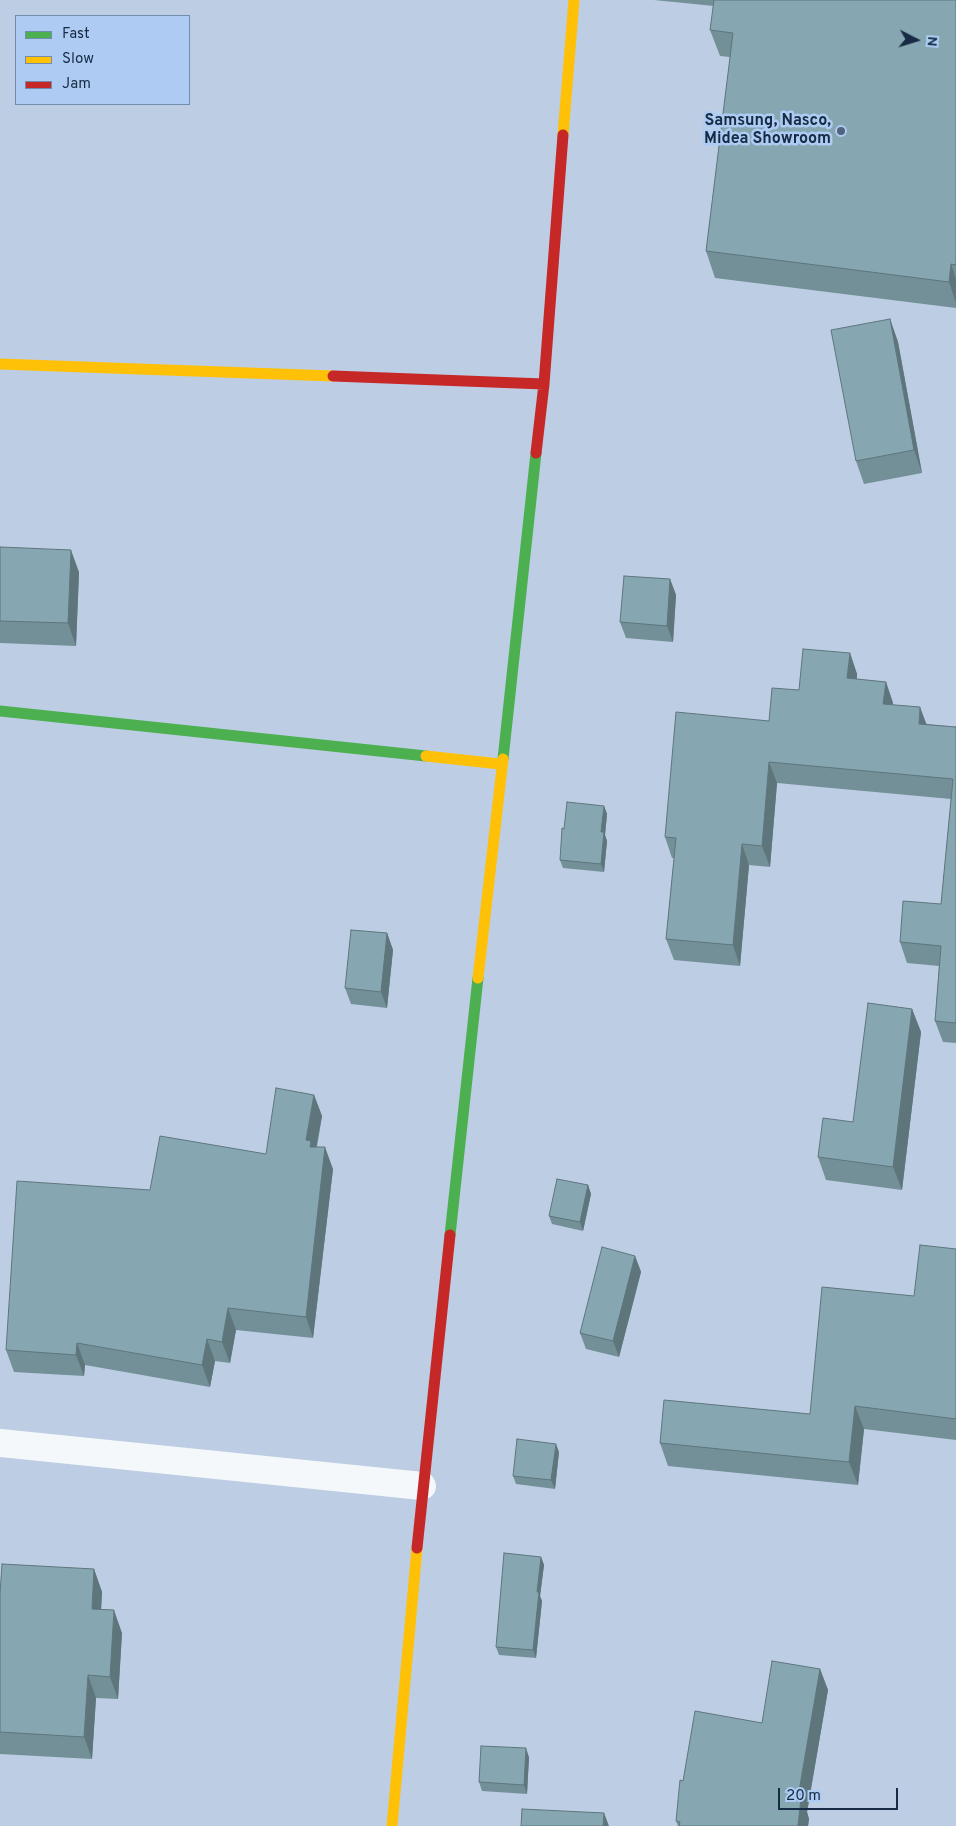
<!DOCTYPE html>
<html>
<head>
<meta charset="utf-8">
<style>
  body { margin:0 }
  #map { position:relative; width:956px; height:1826px; overflow:hidden; background:#bdcee4; font-family:Overpass,sans-serif }
  canvas { display:block }
  .legend { position:absolute; left:15px; top:15px; width:175px; height:90px; box-sizing:border-box; background:#aeccf3; border:1px solid #728cad; margin:0; padding:6px 9px; list-style:none; font-size:15px; color:#172b44 }
  .legend li { display:flex; align-items:center; gap:10px; height:25px }
  .legend b { width:25px; border:1px solid #728cad }
  .north { position:absolute; left:891px; top:15px; width:50px; height:50px; -webkit-text-stroke:4px #aeccf3; paint-order:stroke; rotate:95deg; font-size:14px; font-weight:700; line-height:20px; text-align:center; color:#172b44 }
  .north::after { content:''; display:block; margin:auto; width:18px; height:22px; background:#172b44; clip-path:polygon(50% 0,100% 100%,50% 72%,0 100%) }
  .scale { position:absolute; left:778px; top:1788px; width:120px; height:22px; box-sizing:border-box; border:2px solid #172b44; border-top:0; padding-left:6px; font-size:15px; line-height:18px; white-space:nowrap; color:#172b44; -webkit-text-stroke:4px #aeccf3; paint-order:stroke }
</style>
</head>
<body>
<div id="map">
<canvas width="956" height="1826"></canvas>
<ul class="legend">
<li><b style="height:6px;background:#4caf50"></b>Fast</li>
<li><b style="height:6px;background:#ffc107"></b>Slow</li>
<li><b style="height:6px;background:#c62828"></b>Jam</li>
</ul>
<div class="north">N</div>
<div class="scale">20 m</div>
</div>
<script>
const context = document.querySelector('canvas').getContext('2d');
context.lineJoin = 'round';
function poly(rows) {
  const path = new Path2D();
  for (const r of rows) {
    path.moveTo(r[0], r[1]);
    for (let i = 2; i < r.length; i += 2) path.lineTo(r[i], r[i + 1]);
  }
  return path;
}
function strokePath(path, color, width, dash) {
  context.strokeStyle = color;
  context.lineWidth = width;
  context.lineCap = dash ? 'butt' : 'round';
  context.setLineDash(dash || []);
  context.stroke(path);
}
function fillPath(path, color) {
  context.fillStyle = color;
  context.fill(path, 'evenodd');
}
function drawText(font, color, halo, rows, align = 'center') {
  context.font = font + ' Overpass,sans-serif';
  context.lineWidth = 5;
  context.setLineDash([]);
  context.textBaseline = 'middle';
  context.strokeStyle = halo;
  context.fillStyle = color;
  for (const [text, x, y, turn = 0] of rows) {
    context.save();
    context.translate(x, y);
    context.rotate((+turn || 0) * Math.PI / 180);
    context.textAlign = isNaN(turn) ? turn : align;
    if (halo) context.strokeText(text, 0, 0);
    context.fillText(text, 0, 0);
    context.restore();
  }
}
strokePath(poly([
  [0,1443,422,1486]
]), '#f5f8fb', 28);
strokePath(poly([
  [0,711,426,756],
  [503,759,536,453],
  [450,1235,478,978]
]), '#4caf50', 11);
strokePath(poly([
  [563,135,574,0],
  [0,364,333,376],
  [426,756,500,764],
  [478,978,503,759],
  [392,1826,417,1548]
]), '#ffc107', 11);
strokePath(poly([
  [333,376,544,384],
  [536,453,544,384,563,135],
  [417,1548,450,1235]
]), '#c62828', 11);
fillPath(poly([
  [654,0,956,0,956,308,715,278,706,251,730,57,720,56,710,30,714,6],
  [890,319,898,342,922,473,864,484,856,461],
  [0,547,79,572,76,646,0,643],
  [670,579,676,595,673,642,626,638,620,622],
  [850,653,857,674,857,679,886,682,893,703,893,705,927,724,956,727,956,1043,943,1042,935,1021,939,966,907,963,900,942,941,904,951,799,777,783,770,867,749,865,740,966,674,960,666,939,674,858,672,858,665,837,769,721,799,690],
  [604,806,607,814,605,835,607,841,604,872,563,868,560,860,564,829],
  [387,933,393,950,387,1008,351,1004,345,988],
  [912,1009,921,1032,902,1190,826,1180,818,1157,853,1122],
  [314,1095,322,1116,317,1147,333,1169,313,1338,236,1330,230,1363,215,1361,210,1387,85,1365,84,1376,14,1372,6,1350,266,1154],
  [588,1185,591,1194,583,1231,552,1224,549,1216],
  [956,1249,956,1440,864,1429,858,1485,668,1466,660,1443,810,1414],
  [635,1256,641,1272,619,1357,586,1349,580,1333],
  [559,1452,555,1489,516,1484,513,1476],
  [541,1557,544,1565,540,1596,542,1601,536,1658,499,1655,496,1647],
  [94,1569,102,1592,101,1609,122,1633,118,1699,96,1698,92,1759,0,1754,0,1594],
  [820,1669,828,1690,807,1812,809,1819,808,1826,678,1826,676,1821,683,1781,762,1723],
  [529,1757,527,1794,482,1791,479,1782]
]), '#739098');
fillPath(poly([
  [951,264,956,279,956,303,949,282],
  [890,319,898,342,922,473,914,450],
  [71,550,79,572,76,646,68,623],
  [670,579,676,595,673,642,667,626],
  [850,653,857,674,855,699,847,678],
  [886,682,893,703,891,725,883,704],
  [920,707,928,728,919,724],
  [769,762,777,783,770,867,762,846],
  [604,806,607,814,605,835,607,841,604,872,601,864,601,832],
  [742,844,749,865,740,966,733,945],
  [387,933,393,950,387,1008,381,992],
  [912,1009,921,1032,902,1190,893,1167],
  [314,1095,322,1116,315,1153,306,1140],
  [325,1147,333,1169,313,1338,306,1317],
  [588,1185,591,1194,583,1231,580,1222],
  [635,1256,641,1272,619,1357,613,1341],
  [228,1308,236,1330,230,1363,222,1342],
  [207,1339,215,1361,210,1387,202,1365],
  [77,1343,85,1365,84,1376,76,1355],
  [855,1406,864,1429,858,1485,849,1462],
  [556,1444,559,1452,555,1489,551,1480],
  [541,1557,544,1565,540,1596,542,1601,536,1658,533,1650,537,1592],
  [94,1569,102,1592,100,1632,92,1609],
  [114,1610,122,1633,118,1699,110,1677],
  [820,1669,828,1690,807,1812,809,1819,808,1826,798,1826,798,1797],
  [88,1675,96,1698,92,1759,84,1737],
  [526,1748,529,1757,527,1794,524,1785],
  [604,1813,609,1826,603,1826]
]), '#5e757c');
const building = poly([
  [714,0,956,0,956,265,951,264,949,282,706,251,733,33,710,30,714,0],
  [890,319,914,450,856,461,831,330,890,319],
  [0,547,71,550,68,623,0,621,0,547],
  [624,576,670,579,667,626,620,622,624,576],
  [803,649,850,653,847,678,886,682,883,704,920,707,919,724,956,727,956,1023,935,1021,941,946,900,942,903,901,941,904,953,779,769,762,762,846,742,844,733,945,666,939,676,838,665,837,676,712,769,721,772,688,799,690,803,649],
  [567,802,604,806,601,832,604,832,601,864,560,860,562,828,564,829,567,802],
  [351,930,387,933,381,992,345,988,351,930],
  [868,1003,912,1009,893,1167,818,1157,823,1118,853,1122,868,1003],
  [276,1088,314,1095,306,1140,311,1141,310,1147,325,1147,306,1317,228,1308,222,1342,207,1339,202,1365,77,1343,76,1355,6,1350,17,1181,150,1190,160,1136,266,1154,276,1088],
  [557,1179,588,1185,580,1222,549,1216,557,1179],
  [920,1245,956,1249,956,1419,855,1406,849,1462,660,1443,664,1400,810,1414,822,1287,914,1296,920,1245],
  [602,1247,635,1256,613,1341,580,1333,602,1247],
  [517,1439,556,1444,551,1480,513,1476,517,1439],
  [504,1553,541,1557,537,1592,539,1592,533,1650,496,1647,504,1553],
  [2,1564,94,1569,92,1609,114,1610,110,1677,88,1675,84,1737,0,1732,0,1594,2,1564],
  [772,1661,820,1669,798,1797,801,1798,798,1826,679,1826,680,1822,676,1821,680,1780,683,1781,695,1711,762,1723,772,1661],
  [481,1746,526,1748,524,1785,479,1782,481,1746],
  [522,1809,604,1813,603,1826,521,1826,522,1809]
]);
fillPath(building, '#86a7b1');
strokePath(building, '#5e757c', 1);
for (const [x, y, r, color] of [
  [841,131,5,"#51647c"]
]) {
  const dot = new Path2D();
  dot.arc(x, y, r, 0, 2 * Math.PI);
  context.fillStyle = color;
  context.fill(dot);
  strokePath(dot, '#aeccf3', 2);
}
drawText('bold 16px', '#172b44', '#aeccf3', [
  ["Samsung, Nasco,",831,122],
  ["Midea Showroom",831,140]
], 'right');
</script>
</body>
</html>
